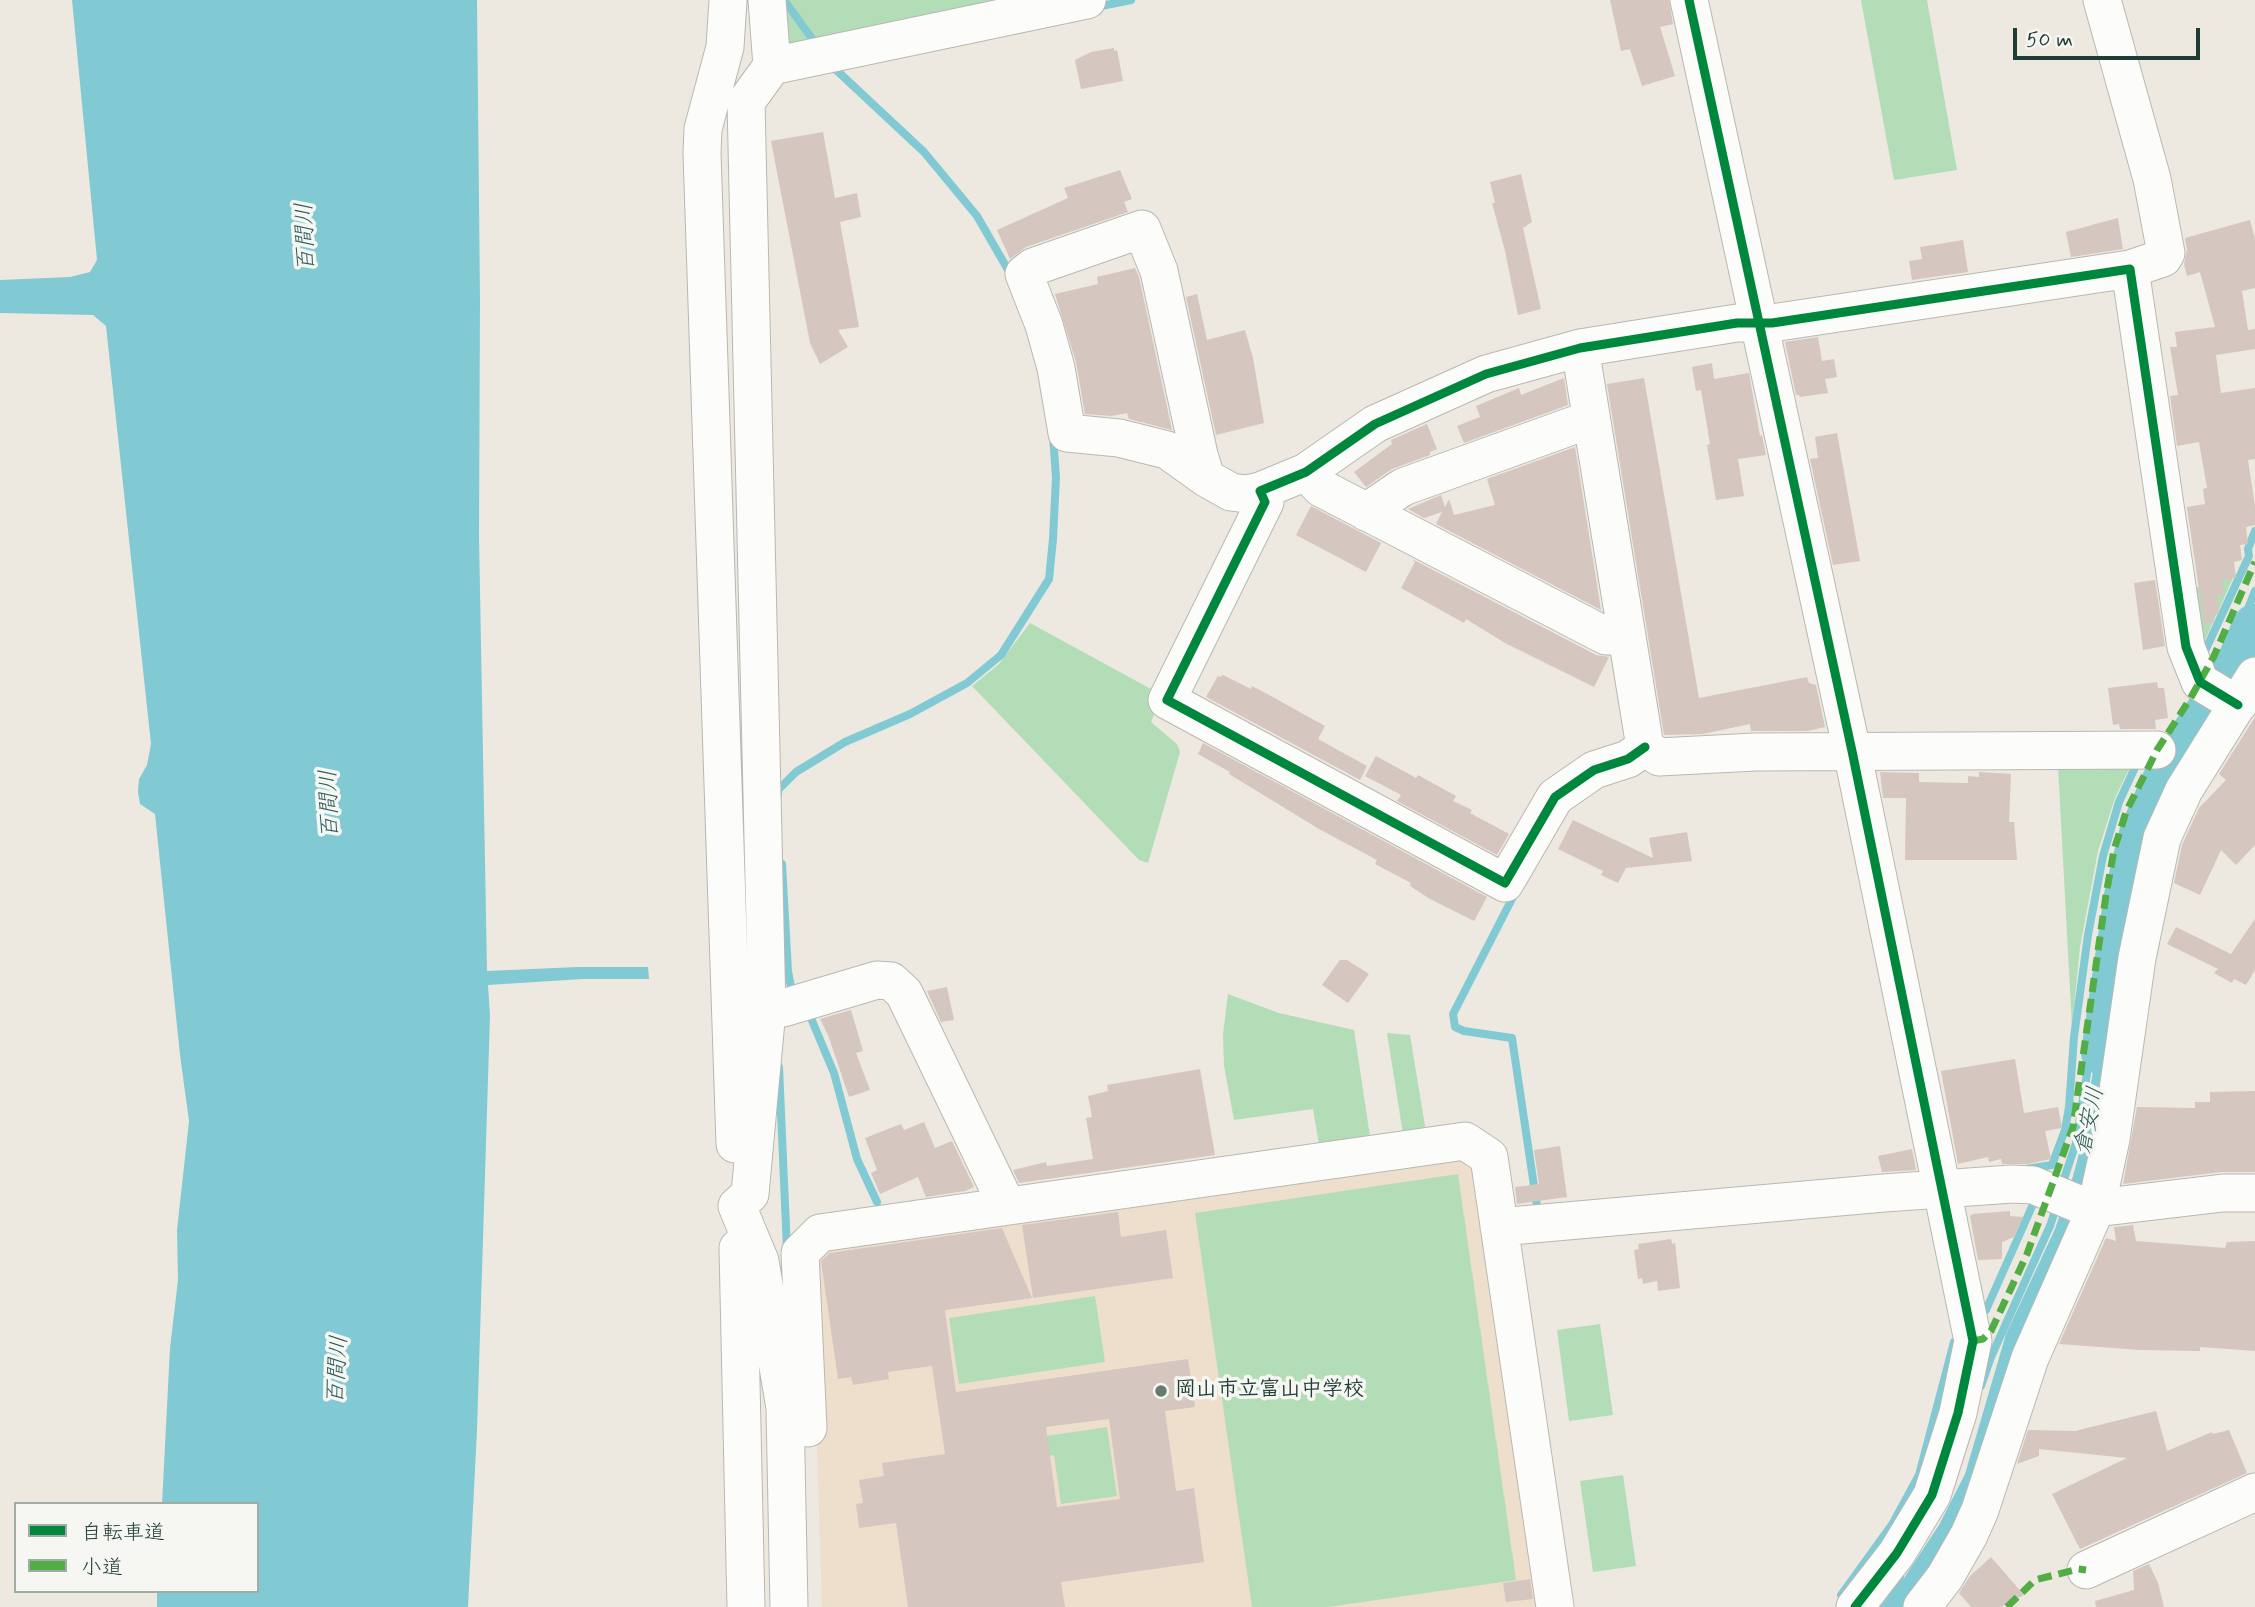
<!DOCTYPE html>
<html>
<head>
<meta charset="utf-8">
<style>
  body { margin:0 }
  #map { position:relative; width:2255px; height:1607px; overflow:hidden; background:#ede9e1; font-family:Mynerve,"Klee One",sans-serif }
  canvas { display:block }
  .legend { position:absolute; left:14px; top:1502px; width:245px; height:91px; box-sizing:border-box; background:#f6f6f2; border:2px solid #a0aca6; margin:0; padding:9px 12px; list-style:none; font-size:21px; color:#1f3d34 }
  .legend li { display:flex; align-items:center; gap:14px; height:35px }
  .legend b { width:35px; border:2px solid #a0aca6 }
  .scale { position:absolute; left:2013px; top:28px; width:187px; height:32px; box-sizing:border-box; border:4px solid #1f3d34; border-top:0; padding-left:9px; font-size:21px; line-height:24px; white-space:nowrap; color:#1f3d34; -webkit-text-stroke:5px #f6f6f2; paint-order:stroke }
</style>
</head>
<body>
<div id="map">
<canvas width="2255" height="1607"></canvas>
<ul class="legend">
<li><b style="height:9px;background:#00873e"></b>自転車道</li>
<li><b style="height:9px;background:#52ad45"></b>小道</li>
</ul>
<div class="scale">50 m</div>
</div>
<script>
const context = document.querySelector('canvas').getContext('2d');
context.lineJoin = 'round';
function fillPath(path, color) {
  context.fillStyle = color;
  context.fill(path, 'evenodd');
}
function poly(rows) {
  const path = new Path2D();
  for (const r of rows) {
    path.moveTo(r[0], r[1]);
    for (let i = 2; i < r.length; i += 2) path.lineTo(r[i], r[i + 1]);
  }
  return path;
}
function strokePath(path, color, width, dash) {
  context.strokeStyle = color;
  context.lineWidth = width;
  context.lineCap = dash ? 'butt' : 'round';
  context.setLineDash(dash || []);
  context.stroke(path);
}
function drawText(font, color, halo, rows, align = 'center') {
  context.font = font + ' Mynerve,"Klee One",sans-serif';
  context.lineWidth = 7;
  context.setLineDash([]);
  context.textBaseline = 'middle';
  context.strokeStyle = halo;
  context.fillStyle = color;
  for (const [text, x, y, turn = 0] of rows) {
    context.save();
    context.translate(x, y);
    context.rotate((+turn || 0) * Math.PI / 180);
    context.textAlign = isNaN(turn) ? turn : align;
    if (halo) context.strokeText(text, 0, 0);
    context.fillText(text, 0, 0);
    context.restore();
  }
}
fillPath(poly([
  [1462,1159,1474,1168,1538,1607,822,1607,811,1257,822,1243,894,1233,897,1241]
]), '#eedfcc');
fillPath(poly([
  [774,0,1043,0,778,51],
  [1861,0,1927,0,1957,170,1894,180],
  [2234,576,2201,649,2188,590],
  [1030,623,1162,695,1151,722,1177,744,1180,752,1148,863,1139,860,972,686,999,664],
  [2058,766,2130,767,2115,798,2098,851,2080,947,2072,1027],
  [1228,994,1279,1013,1354,1030,1371,1143,1319,1145,1313,1109,1234,1120,1224,1066,1223,1034],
  [1387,1033,1410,1035,1427,1138,1403,1134],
  [1458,1174,1516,1580,1328,1607,1252,1607,1195,1213],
  [1095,1296,1105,1362,959,1384,949,1318],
  [1600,1324,1613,1415,1569,1421,1557,1330],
  [1107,1427,1117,1496,1061,1504,1054,1455,975,1467,972,1447],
  [1623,1475,1636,1566,1593,1572,1580,1481]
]), '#b3ddb6');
fillPath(poly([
  [72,0,477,0,480,299,479,536,487,971,577,967,648,967,649,979,583,979,488,985,490,1016,477,1430,468,1607,157,1607,157,1591,257,1591,257,1504,162,1504,170,1348,178,1280,177,1230,189,1121,180,1055,155,814,140,804,138,792,139,779,147,765,151,744,106,326,93,315,0,313,0,280,70,277,90,272,97,260],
  [2106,992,2118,994,2090,1181,1978,1484,1907,1607,1874,1607,1881,1605,1900,1584,1939,1525,1965,1474,2006,1334,2055,1229,2073,1176,2080,1150]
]), '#81cad4');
strokePath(poly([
  [784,0,813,40],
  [1096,7,1131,0],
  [829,66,832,66,924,152,977,216,1011,275],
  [2205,651,2249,556,2248,549,2255,531],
  [2216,681,2232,649,2255,591],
  [2169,751,2207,695],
  [778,795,778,790,796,772,845,742,910,714,967,683,1001,655,1049,579,1053,539,1056,477,1053,436],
  [782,864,788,971,791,987,800,993],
  [1516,891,1453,1014,1455,1027,1464,1031,1512,1038,1538,1213],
  [808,1011,834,1073,857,1159,877,1202],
  [779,1067,787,1250],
  [2026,1169,2052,1165,2065,1130,2069,1107,2074,1037,2088,935,2103,856,2119,802,2138,761],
  [2062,1185,2076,1143,2120,865,2137,807,2162,762],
  [1986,1310,2034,1202],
  [1981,1386,1991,1357,2050,1226,2057,1205],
  [1841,1595,1893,1523,1919,1475,1954,1342],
  [1887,1607,1900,1577]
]), '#81cad4', 8);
strokePath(poly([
  [2104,1053,2127,896,2142,834,2166,778,2239,664,2255,627]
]), '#81cad4', 46);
fillPath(poly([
  [1610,0,1669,0,1673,24,1660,27,1675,76,1642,86,1630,49,1621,51],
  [1114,48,1114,51,1117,50,1123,81,1081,89,1075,60,1091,52],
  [823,132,835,198,857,193,861,217,840,222,859,327,838,330,848,347,820,364,810,343,771,141],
  [1120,170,1132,199,1124,202,1128,212,1026,247,1010,259,997,230,1068,198,1064,188],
  [1521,174,1532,222,1523,228,1541,309,1518,315,1505,251,1492,203,1495,203,1490,182],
  [2118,218,2123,249,2071,257,2066,232],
  [2250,220,2255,239,2255,288,2242,291,2248,330,2255,329,2255,349,2216,355,2221,393,2255,388,2255,459,2248,460,2255,506,2255,525,2246,527,2248,544,2240,545,2242,560,2234,562,2236,578,2222,580,2224,595,2217,595,2219,614,2213,615,2214,622,2204,624,2187,507,2205,504,2203,489,2207,488,2199,442,2177,446,2170,396,2178,395,2170,347,2177,347,2175,332,2215,327,2200,272,2187,276,2184,264,2187,250,2185,238],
  [1963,240,1968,272,1912,280,1909,261,1922,259,1920,247],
  [1135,268,1139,277,1172,430,1129,419,1127,413,1112,416,1085,414,1076,362,1055,294,1098,284,1097,277],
  [1197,294,1207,340,1245,330,1253,358,1264,423,1216,435,1186,297],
  [1818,337,1822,361,1834,359,1837,377,1825,379,1828,393,1800,397,1799,395,1796,395,1785,342],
  [1712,363,1714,379,1749,373,1760,436,1762,435,1766,455,1738,459,1744,496,1716,500,1707,445,1710,444,1701,390,1696,391,1692,367],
  [1564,378,1568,405,1464,443,1457,426,1480,417,1476,406,1519,388,1521,395],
  [1644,378,1699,698,1807,677,1809,683,1816,685,1825,727,1808,731,1751,731,1750,724,1703,734,1664,735,1607,384],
  [1427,424,1437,449,1430,452,1430,455,1392,469,1366,487,1354,472,1392,444,1391,440],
  [1837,433,1860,561,1833,565,1810,459,1818,458,1815,437],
  [1575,447,1601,610,1436,524,1442,512,1424,518,1408,509,1441,495,1445,507,1449,499,1454,515,1495,505,1487,479],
  [1311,506,1381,543,1366,572,1296,535],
  [1412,559,1596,655,1609,657,1594,687,1505,643,1466,619,1464,623,1401,588,1415,562],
  [2155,580,2165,646,2143,650,2134,583],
  [1223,675,1251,689,1252,686,1271,696,1325,726,1318,739,1367,766,1360,780,1206,697,1218,676,1220,677],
  [2157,682,2158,688,2164,688,2168,718,2155,720,2156,729,2120,729,2119,724,2113,725,2108,688],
  [2255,717,2255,845,2236,865,2221,850,2200,895,2174,883,2182,845,2199,808,2226,780,2219,774],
  [1203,743,1487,897,1474,921,1430,899,1410,886,1411,883,1375,864,1377,860,1319,829,1229,774,1230,772,1198,754],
  [1376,756,1416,778,1418,775,1456,796,1453,801,1472,810,1470,813,1509,834,1497,855,1397,801,1401,795,1365,776],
  [1880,772,1919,773,1919,782,1968,783,1968,776,1979,777,1979,772,2011,774,2009,822,2014,822,2017,860,1905,860,1906,798,1883,798],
  [1573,820,1653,858,1649,838,1687,832,1692,861,1626,868,1618,883,1601,875,1603,871,1558,849],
  [2255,919,2255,970,2246,985,2234,979,2232,983,2214,973,2218,969,2167,944,2176,927,2231,954],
  [1340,960,1347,960,1369,974,1348,1003,1322,985],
  [947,987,954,1020,941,1022,927,991],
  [851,1010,863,1051,856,1053,870,1090,849,1097,828,1035,820,1019],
  [2015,1059,2024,1113,2058,1107,2062,1128,2045,1131,2051,1159,2028,1164,2002,1164,2001,1159,1989,1162,1988,1157,1958,1164,1941,1071],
  [1200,1069,1215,1155,1019,1183,1013,1170,1046,1162,1047,1166,1093,1159,1086,1118,1092,1117,1088,1096,1108,1091,1107,1085],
  [2255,1091,2255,1172,2221,1172,2123,1184,2137,1107,2195,1108,2195,1102,2210,1102,2210,1092],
  [924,1122,935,1148,952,1141,974,1187,965,1191,926,1197,918,1177,880,1194,871,1173,877,1170,865,1138,901,1124,904,1130],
  [1560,1146,1567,1197,1517,1204,1515,1187,1539,1184,1534,1150],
  [1912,1149,1916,1170,1882,1172,1878,1156],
  [2010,1211,2010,1216,2023,1217,2014,1237,2002,1242,2002,1259,1978,1260,1970,1216,1973,1214],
  [1118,1212,1121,1237,1166,1230,1173,1278,1033,1298,1022,1225],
  [2133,1225,2136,1241,2225,1248,2227,1242,2255,1241,2255,1351,2200,1347,2200,1351,2140,1350,2059,1344,2106,1238,2116,1241,2114,1227],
  [1002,1228,1032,1298,945,1310,956,1392,1188,1359,1195,1407,1165,1411,1176,1491,1194,1488,1204,1562,1061,1582,1065,1607,908,1607,896,1523,859,1528,856,1504,863,1503,859,1480,884,1476,882,1463,945,1454,932,1366,888,1372,889,1379,853,1385,851,1377,838,1379,821,1261,830,1253],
  [1109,1419,1120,1499,1057,1507,1046,1427],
  [1671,1239,1672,1244,1675,1243,1680,1288,1658,1291,1657,1281,1643,1284,1642,1278,1638,1279,1634,1250,1639,1249,1638,1244],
  [2156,1411,2167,1451,2212,1432,2213,1434,2229,1430,2247,1473,2080,1549,2052,1494,2127,1458,2039,1449,2039,1456,2017,1464,2028,1430,2075,1431],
  [1991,1557,2024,1595,2001,1607,1971,1607,1959,1593,1970,1576],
  [2149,1564,2158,1583,2164,1607,2096,1607,2095,1601,2134,1590,2133,1571],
  [1530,1579,1533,1599,1506,1602,1503,1583]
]), '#d5c6bf');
const minor = poly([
  [728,0,725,47,703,129,702,153,735,1144],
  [767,0,772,66,746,102,767,1010,750,1194,737,1206,760,1261,785,1408,789,1607],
  [1689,0,1852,751,1973,1341,1958,1413,1932,1495,1897,1553,1855,1607],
  [2102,0,2152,179,2166,253,2163,258,2130,269],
  [772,66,1087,0],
  [1580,348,1645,747,1659,757,1755,752,2157,750],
  [1306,472,1321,488,1606,636,1627,636],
  [1206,478,1199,455,1159,271,1142,229,1033,267,1024,274,1044,325,1056,368,1067,433,1119,438,1167,450,1206,478,1231,492,1246,494,1260,491],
  [1366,512,1403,487,1591,419],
  [1645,747,1628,759,1594,770,1555,797,1505,883,1167,700,1265,502,1260,491,1306,472,1375,424,1486,374,1580,348,1737,323,1772,323,2130,269,2186,647,2200,682,2238,705],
  [767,1010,783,1008,877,980,891,981,904,993,1007,1206],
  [1499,1227,1884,1193,2012,1184,2033,1185,2086,1207,2096,1208,2223,1193,2255,1193],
  [738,1248,746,1607],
  [808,1428,800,1253,820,1233,1465,1141,1489,1157,1555,1607],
  [2086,1570,2255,1492],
  [1922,1607,1945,1577,1969,1535,1980,1510,2030,1358,2096,1208,2111,1139,2137,958,2162,838,2184,790,2255,676]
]);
strokePath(minor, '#b8b8b2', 39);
strokePath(minor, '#fcfcfa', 37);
strokePath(poly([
  [1973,1341,1983,1339,1991,1331,2027,1254,2073,1127,2106,895,2114,850,2126,812,2157,750,2190,699,2214,656,2255,562],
  [2007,1607,2035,1580,2078,1569,2086,1570]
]), '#52ad45', 7, [14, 7]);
strokePath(poly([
  [1689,0,1852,751,1973,1341,1958,1413,1932,1495,1897,1553,1855,1607],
  [1645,747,1628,759,1594,770,1555,797,1505,883,1167,700,1265,502,1260,491,1306,472,1375,424,1486,374,1580,348,1737,323,1772,323,2130,269,2186,647,2200,682,2238,705]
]), '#00873e', 9);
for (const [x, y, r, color] of [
  [1161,1391,7,"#677971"]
]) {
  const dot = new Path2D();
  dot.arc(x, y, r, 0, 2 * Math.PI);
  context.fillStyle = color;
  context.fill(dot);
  strokePath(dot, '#f6f6f2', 2.5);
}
drawText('bold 21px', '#1f3d34', '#f6f6f2', [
  ["岡山市立富山中学校",1175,1391]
], 'left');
drawText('italic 23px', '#2c5d5b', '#f6f6f2', [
  ["百間川",307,237,-92],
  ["百間川",331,804,-92],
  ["倉安川",2091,1121,-78],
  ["百間川",339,1370,-86]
]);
</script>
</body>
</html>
